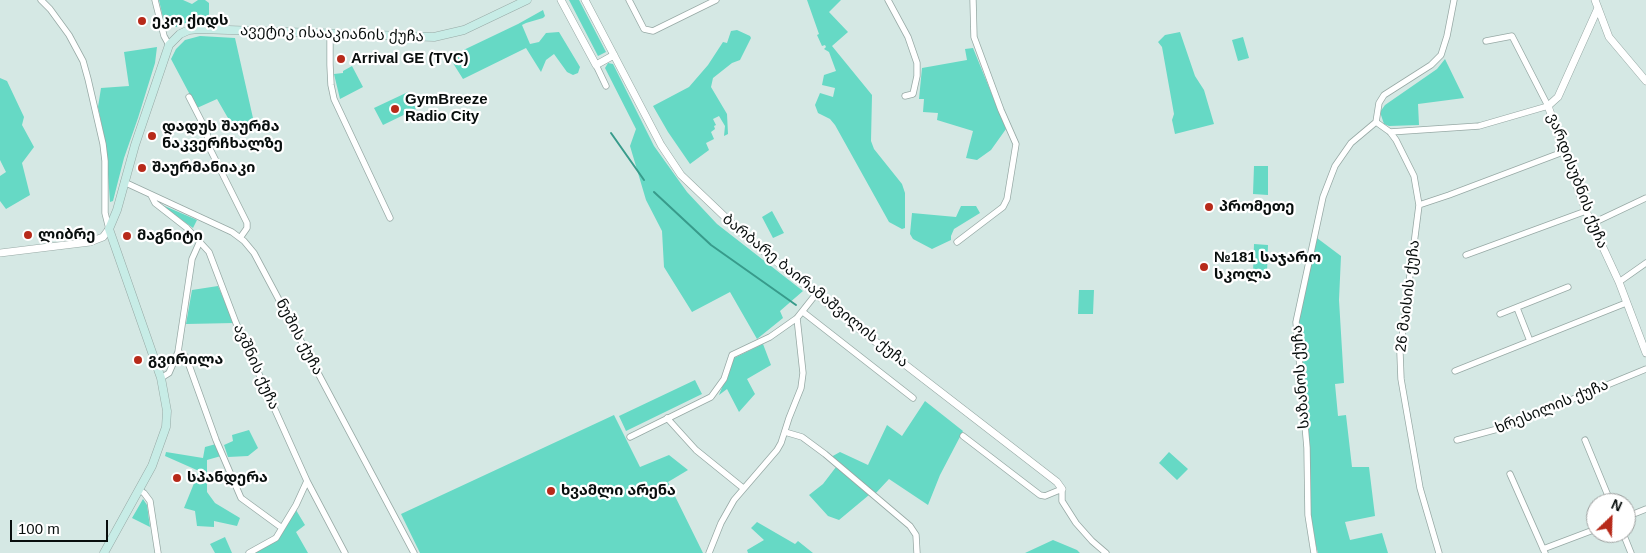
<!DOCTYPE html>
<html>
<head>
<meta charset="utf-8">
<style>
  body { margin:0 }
  #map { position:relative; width:1646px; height:553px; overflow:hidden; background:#d5e8e4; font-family:Helvetica,sans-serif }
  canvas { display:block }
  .north { position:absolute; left:1586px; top:493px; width:50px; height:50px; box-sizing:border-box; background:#fff; border:1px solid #9c9f9e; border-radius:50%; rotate:24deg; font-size:14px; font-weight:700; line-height:20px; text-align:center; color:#080e0d }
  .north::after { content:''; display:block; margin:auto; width:18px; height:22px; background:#b72a1a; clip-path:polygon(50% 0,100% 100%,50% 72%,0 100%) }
  .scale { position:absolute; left:10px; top:520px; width:98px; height:22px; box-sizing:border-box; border:2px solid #080e0d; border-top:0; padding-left:6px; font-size:15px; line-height:18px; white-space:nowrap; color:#080e0d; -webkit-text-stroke:4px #fff; paint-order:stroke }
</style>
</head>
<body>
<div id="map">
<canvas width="1646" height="553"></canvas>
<div class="north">N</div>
<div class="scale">100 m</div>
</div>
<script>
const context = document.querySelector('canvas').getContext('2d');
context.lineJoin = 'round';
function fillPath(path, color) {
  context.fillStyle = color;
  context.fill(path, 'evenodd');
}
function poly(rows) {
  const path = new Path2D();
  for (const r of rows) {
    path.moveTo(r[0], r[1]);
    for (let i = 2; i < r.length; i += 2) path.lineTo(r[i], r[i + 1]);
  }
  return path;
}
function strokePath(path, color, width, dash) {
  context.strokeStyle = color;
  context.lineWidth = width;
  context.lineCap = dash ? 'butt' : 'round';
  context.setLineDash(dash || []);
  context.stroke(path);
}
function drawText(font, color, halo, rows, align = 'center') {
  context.font = font + ' Helvetica,"Noto Sans Georgian",sans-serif';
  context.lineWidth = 4.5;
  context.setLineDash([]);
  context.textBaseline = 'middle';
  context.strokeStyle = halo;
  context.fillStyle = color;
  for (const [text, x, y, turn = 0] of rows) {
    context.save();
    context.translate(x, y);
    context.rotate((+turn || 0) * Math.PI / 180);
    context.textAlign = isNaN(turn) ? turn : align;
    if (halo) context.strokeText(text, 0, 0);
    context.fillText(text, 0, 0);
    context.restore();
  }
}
fillPath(poly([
  [159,0,183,0,192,4,198,0,205,0,209,3,209,20,185,23,177,27,172,27,166,23,163,18],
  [569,0,579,0,606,52,598,56],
  [807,0,841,0,829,12,848,32,832,46,872,95,871,141,874,149,902,184,905,193,905,228,902,229,889,222,835,125,830,119,818,113,815,105,820,93,833,97,835,88,822,85,824,75,836,71,829,52,824,49,826,47,825,45,822,46,817,35,819,34],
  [543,10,545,16,543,18,526,23,522,25,530,44,539,42,546,33,559,32,580,67,578,73,573,75,567,72,554,54,546,60,541,72,526,48,463,79,451,60,451,56,518,24],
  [737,30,750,36,751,38,740,60,732,63,713,78,711,87,727,114,728,134,724,136,725,126,719,116,713,119,716,125,714,126,715,129,711,132,714,139,706,143,709,150,690,164,668,132,653,106,689,87,708,65,723,42,727,43,731,31],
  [1180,32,1195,76,1204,90,1214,124,1175,134,1172,120,1174,114,1162,47,1158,42,1165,35],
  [200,36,235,38,255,127,236,132,217,99,197,108,171,59,176,49,185,40],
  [1243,37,1249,58,1238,61,1232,40],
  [157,47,155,63,138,118,124,158,113,201,110,202,106,146,98,107,101,88,129,86,124,52],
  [973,48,1006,129,991,150,977,160,966,158,973,131,937,120,938,113,923,112,924,99,919,99,922,68,967,60,965,49],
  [1445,59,1464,98,1418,104,1419,125,1389,126,1384,124,1380,112,1385,105,1437,69],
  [608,63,613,64,654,146,687,192,717,224,803,291,780,311,783,318,757,339,730,292,692,312,664,267,662,231,646,200,630,146,636,129,605,68],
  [352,66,363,87,340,99,334,74,343,73,343,71],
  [0,78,7,81,24,117,22,125,34,147,22,163,30,195,6,209,0,201,0,176,6,172,0,160],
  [408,92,416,109,383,125,374,108],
  [1254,166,1268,166,1268,195,1253,194],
  [160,204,197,220,193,228],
  [961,206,976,206,980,213,954,229,951,236,951,240,932,249,913,239,910,234,912,213,956,217],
  [772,211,784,233,773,238,762,217],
  [1317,238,1341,256,1339,300,1344,383,1335,384,1338,416,1346,415,1352,467,1369,467,1375,516,1345,522,1350,540,1382,533,1388,553,1318,553,1316,546,1310,510,1299,321],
  [1254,244,1268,245,1267,273,1253,273],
  [218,286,234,323,186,324,192,290],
  [1079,290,1094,290,1093,314,1078,314],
  [763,344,771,365,747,379,755,394,739,412,727,389,719,395,734,358],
  [695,380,702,394,626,431,619,416],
  [925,401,963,431,940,475,928,505,889,479,875,494,831,457,840,452,868,465,887,425,902,436],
  [614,415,640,467,669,455,688,470,668,482,703,553,420,553,401,514],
  [249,430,258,448,248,456,228,457,224,445,233,441,232,435],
  [216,444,221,456,207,460,207,492,215,503,240,518,237,526,214,521,214,527,197,526,195,511,184,508,199,471,165,456,166,452,203,458,205,447],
  [1169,452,1188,469,1177,480,1159,463],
  [836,467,869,495,839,520,828,516,809,495,823,484],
  [143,499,147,505,150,527,132,518],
  [296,510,305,525,296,532,308,553,254,553,276,541],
  [757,522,795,544,798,541,813,553,748,553,747,550,764,540,751,528],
  [225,537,232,553,215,553,210,544],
  [1053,540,1077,550,1080,553,1025,553]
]), '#66d9c5');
strokePath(poly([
  [611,133,644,180],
  [654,192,711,245,796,305]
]), '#389b8b', 2);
const minor = poly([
  [41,0,50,9,69,35,83,61,88,79,103,144,105,161,105,213,109,229],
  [155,0,164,36,169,45],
  [629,0,644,29,653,31,716,0],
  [888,0,908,37,917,63,917,76,913,94,905,96],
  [330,34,330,65,331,85,334,99,390,218],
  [596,65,606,86],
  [189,97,207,132,208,145,247,223,247,228,240,238],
  [1376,122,1390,132,1396,140,1414,176,1419,205,1400,353,1401,379,1420,488,1439,553],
  [1376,122,1379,103,1384,95,1431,65,1441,55,1447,36,1454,0],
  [1390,132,1479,126,1548,106,1512,36,1486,41],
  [124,182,232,232,244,241,254,253,414,553],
  [151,195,155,203,187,228,209,252,236,323,307,481,345,553],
  [1419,205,1449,195,1563,152],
  [1591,224,1646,198],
  [957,242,1003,207,1007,199,1016,144,1001,110,974,37,973,0],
  [1466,255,1586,211],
  [1619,282,1646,263],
  [1517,308,1530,341],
  [803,312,913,398],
  [1500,314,1568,287],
  [178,352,185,356,189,365,216,440,241,498,282,528],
  [1455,371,1626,303],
  [161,378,169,373,178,352,192,259,200,241],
  [667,418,696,450,743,488],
  [785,432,802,437,825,454,910,526,916,535,917,553],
  [963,436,1040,495,1045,496,1062,489,1062,501,1076,523,1092,541,1106,553],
  [630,437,711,397,724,379,732,355,770,337,797,318,816,294],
  [1457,440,1505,427,1646,369],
  [1585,440,1611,503],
  [1510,474,1545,553],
  [139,490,144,493,150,501,158,553],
  [1626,517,1646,509],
  [1623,533,1631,553],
  [1543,549,1596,529],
  [249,553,276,538,296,505,307,481],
  [709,553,721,523,734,500,777,450,781,443,789,418,801,388,803,373,797,318],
  [1314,553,1308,515,1307,448,1296,322,1323,197,1335,166,1351,143,1376,122]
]);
const tertiary = poly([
  [561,0,596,65,614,55],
  [585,0,661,145,681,175,745,236,854,325,1057,482,1062,489],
  [1595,0,1609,37,1646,81],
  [1598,8,1558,97,1548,106,1586,211,1619,282,1646,353],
  [0,253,90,242,103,237,109,229]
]);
const secondary = poly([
  [104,553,152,466,166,427,167,411,161,378,109,229,117,210,135,145,169,45,180,34,189,30,199,29,434,37,464,30,527,0]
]);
strokePath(minor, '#97a9a5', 7);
strokePath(tertiary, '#97a9a5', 8);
strokePath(secondary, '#97a9a5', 9);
strokePath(minor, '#fff', 5.5);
strokePath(tertiary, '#fff', 7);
strokePath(secondary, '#c7ece6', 8);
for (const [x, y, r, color] of [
  [142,21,5,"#b72a1a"],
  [341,59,5,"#b72a1a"],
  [395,109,5,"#b72a1a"],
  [152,136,5,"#b72a1a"],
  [142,168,5,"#b72a1a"],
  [1209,207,5,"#b72a1a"],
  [28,235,5,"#b72a1a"],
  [127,236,5,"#b72a1a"],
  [1204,267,5,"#b72a1a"],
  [138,360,5,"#b72a1a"],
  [177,478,5,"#b72a1a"],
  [551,491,5,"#b72a1a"]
]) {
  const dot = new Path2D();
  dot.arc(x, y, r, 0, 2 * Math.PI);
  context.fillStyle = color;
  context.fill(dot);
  strokePath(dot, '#fff', 2);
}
drawText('bold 15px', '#080e0d', '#fff', [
  ["ეკო ქიდს",152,21],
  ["Arrival GE (TVC)",351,59],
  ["GymBreeze",405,100],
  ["Radio City",405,117],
  ["დადუს შაურმა",162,127],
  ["ნაკვერჩხალზე",162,144],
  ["შაურმანიაკი",152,168],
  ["პრომეთე",1219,207],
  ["ლიბრე",38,235],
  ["მაგნიტი",137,236],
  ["№181 საჯარო",1214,258],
  ["სკოლა",1214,275],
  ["გვირილა",148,360],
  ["სპანდერა",187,478],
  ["ხვამლი არენა",561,491]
], 'left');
drawText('15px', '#080e0d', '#fff', [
  ["ავეტიკ ისააკიანის ქუჩა",332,34,2],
  ["ვარდისუბნის ქუჩა",1577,181,69],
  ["ბარბარე ბაირამაშვილის ქუჩა",815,291,39],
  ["26 მაისის ქუჩა",1408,296,-83],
  ["ნუშის ქუჩა",299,337,62],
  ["ავშნის ქუჩა",256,367,66],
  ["საზანოს ქუჩა",1301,377,-94],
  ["ხრესილის ქუჩა",1552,407,-22]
]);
</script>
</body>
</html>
